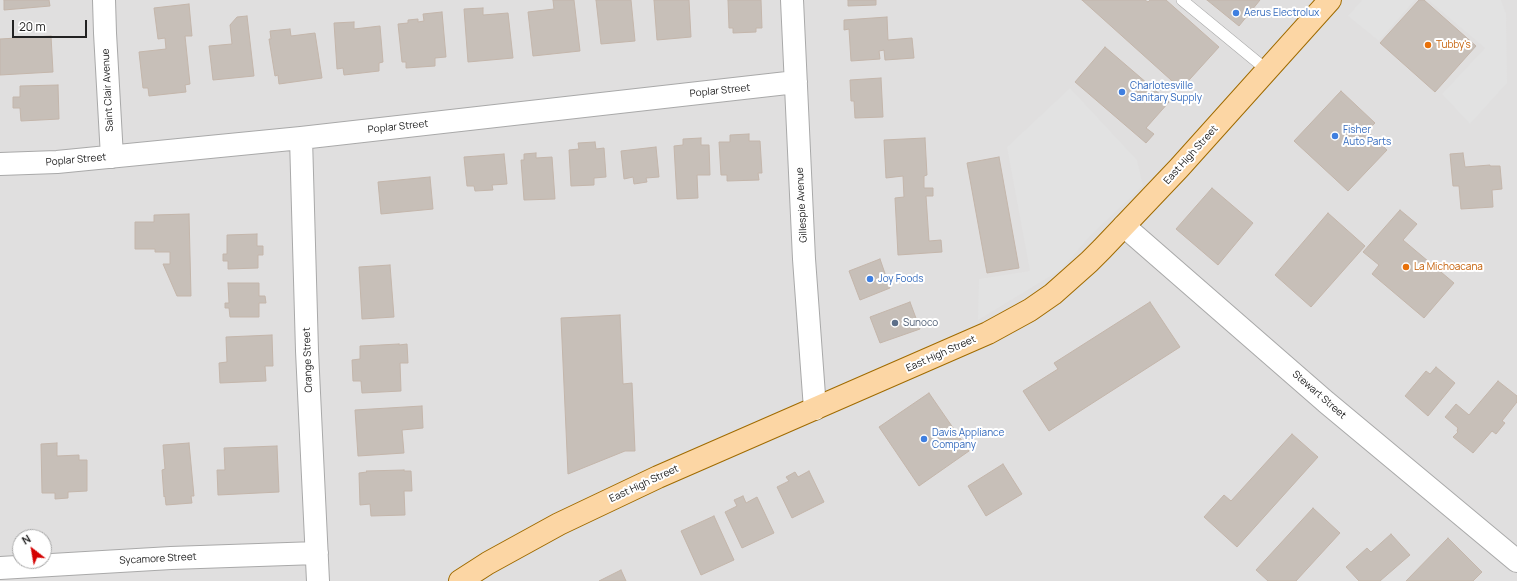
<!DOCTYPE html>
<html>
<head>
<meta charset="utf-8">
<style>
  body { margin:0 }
  #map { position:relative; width:1517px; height:581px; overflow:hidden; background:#f2efe9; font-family:Manrope,sans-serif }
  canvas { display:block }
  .north { position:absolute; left:12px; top:529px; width:40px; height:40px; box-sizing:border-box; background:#fff; border:1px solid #a7a7a7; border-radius:50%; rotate:329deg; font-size:11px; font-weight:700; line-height:16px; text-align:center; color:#222 }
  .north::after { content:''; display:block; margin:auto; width:14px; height:18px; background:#d40000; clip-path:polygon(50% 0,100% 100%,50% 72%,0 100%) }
  .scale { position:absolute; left:12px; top:20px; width:75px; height:18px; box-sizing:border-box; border:2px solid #222; border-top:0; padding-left:5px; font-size:12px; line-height:14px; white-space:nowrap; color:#222; -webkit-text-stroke:3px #fff; paint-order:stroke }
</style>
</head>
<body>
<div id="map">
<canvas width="1517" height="581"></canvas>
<div class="north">N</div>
<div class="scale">20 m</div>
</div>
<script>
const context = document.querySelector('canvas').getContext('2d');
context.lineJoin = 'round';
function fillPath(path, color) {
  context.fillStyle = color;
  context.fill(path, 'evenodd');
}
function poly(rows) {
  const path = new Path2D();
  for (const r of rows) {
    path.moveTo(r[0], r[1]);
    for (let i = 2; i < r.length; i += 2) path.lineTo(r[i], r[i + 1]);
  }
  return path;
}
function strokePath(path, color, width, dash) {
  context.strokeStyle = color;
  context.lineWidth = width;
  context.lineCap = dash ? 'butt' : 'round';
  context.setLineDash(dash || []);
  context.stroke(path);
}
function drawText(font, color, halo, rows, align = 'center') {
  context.font = font + ' Manrope,sans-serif';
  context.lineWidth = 4;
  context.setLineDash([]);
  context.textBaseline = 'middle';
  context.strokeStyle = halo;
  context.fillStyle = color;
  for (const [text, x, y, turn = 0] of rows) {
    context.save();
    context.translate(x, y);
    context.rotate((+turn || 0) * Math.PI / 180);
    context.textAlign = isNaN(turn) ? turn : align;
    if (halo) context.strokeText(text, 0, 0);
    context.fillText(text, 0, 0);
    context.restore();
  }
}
fillPath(poly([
  [0,0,1517,0,1517,581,0,581],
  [20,537,44,537,44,561,20,561]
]), '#e0dfdf');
fillPath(poly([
  [1362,0,1415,0,1379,41,1348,16],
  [1428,0,1501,0,1506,14,1507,83,1470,124,1442,94,1485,48],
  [1070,88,1137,160,1143,186,1089,237,1062,269,978,320,979,279,1030,271,1007,147]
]), '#e2e2e2');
const building = poly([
  [4,0,49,0,50,6,4,10,4,0],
  [553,0,574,0,580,51,533,56,528,12,554,9,553,0],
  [596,0,631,0,635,41,601,44,596,0],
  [654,0,689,0,691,37,657,40,654,0],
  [728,0,761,0,762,28,756,28,756,32,733,33,733,28,729,28,728,0],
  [848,0,876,0,876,5,848,6,848,0],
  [1082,0,1145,0,1148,2,1150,0,1166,0,1219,47,1181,89,1082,0],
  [1207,0,1260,0,1239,26,1207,0],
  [1419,0,1424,0,1476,46,1435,92,1380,43,1419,0],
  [189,4,192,36,185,36,190,84,185,85,186,92,149,96,148,88,143,88,139,52,166,49,165,38,158,39,154,8,189,4],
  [483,8,483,15,508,13,513,58,468,62,464,9,483,8],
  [442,12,446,57,435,58,435,66,406,68,406,62,402,62,398,24,408,23,408,20,418,19,418,22,424,21,423,14,442,12],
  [247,16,254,76,213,80,209,46,232,44,230,25,237,17,247,16],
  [887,17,888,40,912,38,914,58,885,60,884,50,879,51,880,59,851,61,849,29,844,30,844,20,887,17],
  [354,22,354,29,380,26,383,62,379,63,379,71,344,75,343,68,337,69,334,23,354,22],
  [290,29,291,36,315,33,322,78,279,84,278,75,275,76,269,39,271,39,270,31,290,29],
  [51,36,53,72,0,75,0,39,51,36],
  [1105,47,1169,102,1146,128,1154,134,1146,143,1075,82,1105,47],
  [881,78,883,117,855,118,854,101,851,101,850,80,881,78],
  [58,85,59,119,21,121,20,108,13,108,13,97,20,97,20,86,58,85],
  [1341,91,1375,123,1367,131,1387,150,1348,191,1294,141,1341,91],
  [749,134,749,141,760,141,762,173,758,173,759,180,727,181,727,175,721,175,719,142,730,142,730,135,749,134],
  [701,138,701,145,709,145,710,175,697,175,698,198,677,199,674,146,683,145,683,139,701,138],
  [925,138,927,175,924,176,924,188,933,188,933,196,926,196,929,241,941,240,942,252,898,255,895,198,904,197,903,176,886,178,884,140,925,138],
  [595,142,596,149,604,148,606,177,594,178,594,185,571,186,569,150,579,149,578,143,595,142],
  [656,147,659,177,646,178,647,182,634,184,633,177,624,179,621,151,656,147],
  [536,153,536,158,552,157,555,199,524,200,521,160,524,160,524,154,536,153],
  [1463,153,1465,167,1490,165,1490,166,1500,166,1502,189,1492,190,1493,207,1461,209,1459,186,1453,186,1450,154,1463,153],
  [504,154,507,184,492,185,493,190,475,191,474,186,467,186,464,157,504,154],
  [999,157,1019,268,987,273,967,163,999,157],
  [430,177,433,209,381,214,378,182,430,177],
  [1212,188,1253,223,1218,265,1176,229,1212,188],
  [1400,210,1417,224,1403,240,1454,283,1424,318,1372,274,1379,265,1363,252,1400,210],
  [1328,213,1365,246,1311,307,1275,275,1328,213],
  [189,214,191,296,177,296,163,264,170,264,170,252,155,252,155,249,135,249,135,222,154,222,154,215,189,214],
  [257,234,257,246,263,246,263,255,258,255,258,268,228,269,228,261,223,261,223,254,227,254,227,235,257,234],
  [880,259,890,288,860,300,849,271,880,259],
  [390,265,394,317,362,319,359,267,390,265],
  [228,283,259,283,259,296,265,296,266,303,259,303,259,317,230,317,229,308,225,308,225,303,229,303,228,283],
  [910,302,920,329,880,343,870,317,910,302],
  [1150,302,1180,347,1049,431,1023,391,1058,369,1054,363,1150,302],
  [620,315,623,384,632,383,635,451,625,451,568,474,561,318,620,315],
  [272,335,273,366,265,366,266,381,220,383,219,363,227,362,226,337,272,335],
  [399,344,399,345,407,344,408,363,400,363,401,391,362,393,361,381,353,381,352,360,360,359,360,346,399,344],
  [1436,367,1455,383,1428,416,1405,396,1426,371,1430,374,1436,367],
  [1498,381,1517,396,1517,402,1502,421,1505,423,1496,434,1492,431,1473,453,1453,437,1458,432,1457,431,1458,428,1445,417,1456,404,1469,415,1498,381],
  [929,393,969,451,919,486,879,427,929,393],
  [422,406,423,428,402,430,404,453,358,456,355,410,422,406],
  [1292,434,1318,457,1237,547,1204,517,1224,495,1231,501,1292,434],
  [57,443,57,456,79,455,79,460,87,460,87,491,68,492,68,498,55,499,55,493,42,493,41,444,57,443],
  [189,443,194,496,191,496,192,503,166,505,165,496,164,497,162,470,165,469,163,445,189,443],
  [277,446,279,492,218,495,217,470,225,470,224,448,277,446],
  [1003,464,1022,494,986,516,968,486,1003,464],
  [404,470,404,471,411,471,412,491,404,491,405,515,371,516,370,504,360,505,359,473,367,472,366,471,404,470],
  [809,471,824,502,792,518,777,487,789,481,786,477,795,472,798,477,809,471],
  [743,496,746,503,757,497,774,533,742,548,725,512,737,506,734,500,743,496],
  [1313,508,1340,533,1296,581,1268,581,1256,570,1313,508],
  [714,516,734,560,701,575,681,531,714,516],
  [1391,534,1410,555,1380,581,1359,581,1346,567,1367,548,1371,552,1391,534],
  [1448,538,1482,572,1473,581,1406,581,1448,538],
  [621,570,626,581,599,581,621,570]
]);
fillPath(building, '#c7bfb8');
strokePath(building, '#c4b6ab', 1);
const service = poly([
  [1182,0,1267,70]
]);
const minor = poly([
  [104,0,105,33,112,157],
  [792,0,804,259,815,409],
  [301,138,307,351,318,581],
  [0,164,57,162,301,138,796,82],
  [1124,226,1326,402,1517,561],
  [0,568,171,558,317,553]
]);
const primary = poly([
  [460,581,488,563,559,524,658,477,988,333,1030,310,1053,294,1089,262,1102,249,1179,168,1330,0]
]);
strokePath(service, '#a9a9a9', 12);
strokePath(minor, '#a9a9a9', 24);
strokePath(primary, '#a06b00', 24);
strokePath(service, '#fff', 11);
strokePath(minor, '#fff', 22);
strokePath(primary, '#fcd6a4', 22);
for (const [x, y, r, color] of [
  [1236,13,4,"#3f7fe0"],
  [1428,45,4,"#e8710a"],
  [1122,92,4,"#3f7fe0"],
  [1335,136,4,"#3f7fe0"],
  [1406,267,4,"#e8710a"],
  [870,279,4,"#3f7fe0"],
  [895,323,4,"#5c6f8a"],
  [924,439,4,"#3f7fe0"]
]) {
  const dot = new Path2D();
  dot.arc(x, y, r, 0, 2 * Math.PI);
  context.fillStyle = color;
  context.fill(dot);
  strokePath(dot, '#fff', 1.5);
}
drawText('10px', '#366cbe', '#fff', [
  ["Aerus Electrolux",1244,13],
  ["Charlotesville",1130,86],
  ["Sanitary Supply",1130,98],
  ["Fisher",1343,130],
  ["Auto Parts",1343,142],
  ["Joy Foods",878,279],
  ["Davis Appliance",932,433],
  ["Company",932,445]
], 'left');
drawText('10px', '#c56008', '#fff', [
  ["Tubby's",1436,45],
  ["La Michoacana",1414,267]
], 'left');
drawText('10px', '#222', '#fff', [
  ["Saint Clair Avenue",108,90,-93],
  ["Poplar Street",720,91,-6],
  ["Poplar Street",398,127,-6],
  ["East High Street",1191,155,-48],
  ["Poplar Street",76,160,-5],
  ["Gillespie Avenue",802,205,-93],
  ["East High Street",941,354,-24],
  ["Orange Street",308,360,-92],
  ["Stewart Street",1319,395,41],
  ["East High Street",644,484,-25],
  ["Sycamore Street",158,559,-3]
]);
drawText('10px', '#4e5e75', '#fff', [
  ["Sunoco",903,323]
], 'left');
</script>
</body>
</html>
